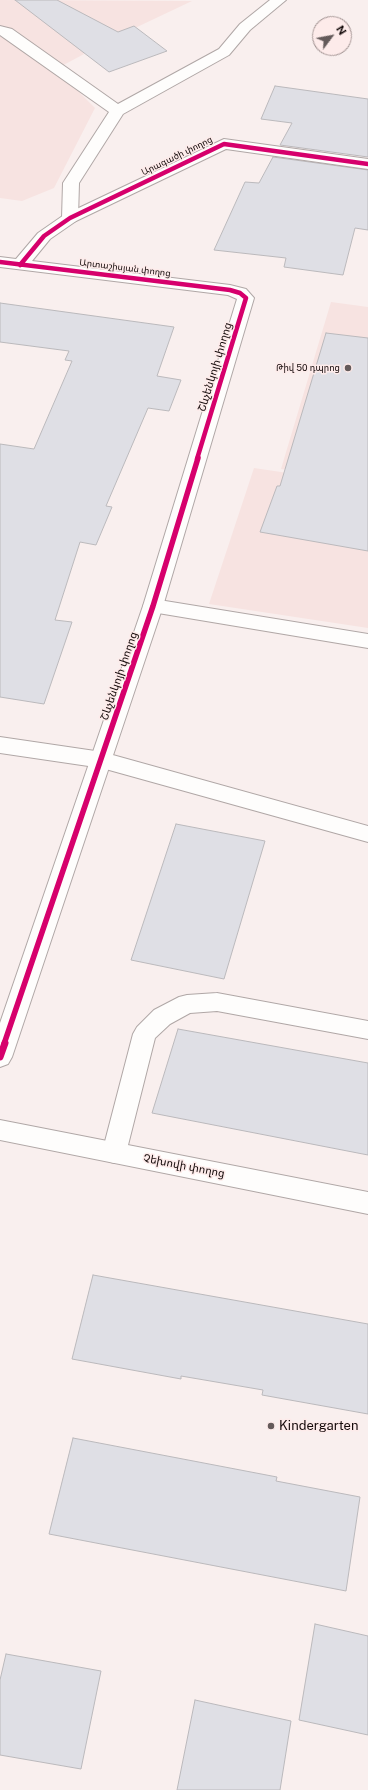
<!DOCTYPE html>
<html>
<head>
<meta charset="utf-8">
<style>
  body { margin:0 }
  #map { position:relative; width:368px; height:1790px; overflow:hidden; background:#f9efee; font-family:"Public Sans",sans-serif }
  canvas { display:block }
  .north { position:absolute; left:312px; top:16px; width:40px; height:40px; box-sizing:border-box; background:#fdebea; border:1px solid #a09190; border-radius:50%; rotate:58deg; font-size:11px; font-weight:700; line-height:16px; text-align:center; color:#140a0a }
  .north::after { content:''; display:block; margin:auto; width:14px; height:18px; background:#645a5a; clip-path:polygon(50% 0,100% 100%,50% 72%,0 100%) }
</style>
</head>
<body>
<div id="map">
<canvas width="368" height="1790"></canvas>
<div class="north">N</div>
</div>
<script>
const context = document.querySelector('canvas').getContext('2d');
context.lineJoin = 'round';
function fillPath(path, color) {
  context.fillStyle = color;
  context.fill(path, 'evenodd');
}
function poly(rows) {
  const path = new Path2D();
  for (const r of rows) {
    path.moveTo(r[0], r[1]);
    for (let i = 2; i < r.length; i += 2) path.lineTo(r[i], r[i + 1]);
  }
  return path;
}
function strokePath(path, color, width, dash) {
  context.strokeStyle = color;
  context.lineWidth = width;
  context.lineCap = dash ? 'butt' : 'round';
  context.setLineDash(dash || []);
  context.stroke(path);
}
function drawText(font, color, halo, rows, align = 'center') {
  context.font = font + ' "Public Sans","Noto Sans Armenian",sans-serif';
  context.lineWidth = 3;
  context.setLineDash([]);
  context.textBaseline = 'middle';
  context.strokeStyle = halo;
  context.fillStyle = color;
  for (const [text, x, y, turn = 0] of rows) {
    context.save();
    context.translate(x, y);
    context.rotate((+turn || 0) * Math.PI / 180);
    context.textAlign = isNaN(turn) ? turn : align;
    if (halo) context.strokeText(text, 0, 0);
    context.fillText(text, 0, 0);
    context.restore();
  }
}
fillPath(poly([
  [0,0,192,1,116,37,56,69,95,108,54,188,22,201,0,198],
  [331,302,368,307,368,481,281,469],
  [254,468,368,485,368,628,209,604]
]), '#f7e3e1');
const building = poly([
  [15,0,57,0,118,32,134,26,167,51,109,72,15,0],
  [275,86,368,99,368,157,280,145,292,123,261,119,275,86],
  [273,157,368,170,368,230,355,228,343,275,284,267,286,258,214,250,245,182,259,183,273,157],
  [0,303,174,327,157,376,181,380,169,411,148,408,106,506,112,507,96,545,80,542,55,620,72,622,44,704,0,697,0,444,34,449,72,361,65,360,69,351,0,342,0,303],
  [326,333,368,338,368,551,260,532,277,486,280,486,326,333],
  [176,824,265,841,224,979,131,960,176,824],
  [178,1029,368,1063,368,1155,152,1113,178,1029],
  [93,1275,368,1324,368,1414,262,1395,263,1390,181,1376,181,1379,72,1359,93,1275],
  [73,1438,277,1477,276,1481,360,1497,346,1591,49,1534,73,1438],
  [315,1624,368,1636,368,1735,299,1720,315,1624],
  [6,1654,101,1671,81,1769,0,1755,0,1680,6,1654],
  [195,1700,291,1721,280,1790,177,1790,195,1700]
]);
fillPath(building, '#dfdfe5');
strokePath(building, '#bbb9bc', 1);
const lane = poly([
  [270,0,286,0,250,30,229,55,123,114,79,183,78,218,76,221,70,223,64,221,62,218,63,183,109,112,0,35,0,26,12,29,118,104,219,49,240,24,270,0],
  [153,599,368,634,368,648,146,611,143,606,146,601,153,599],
  [0,737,102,752,368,826,368,842,102,768,0,753,0,737],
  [217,993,368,1021,368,1039,217,1011,190,1013,170,1024,155,1038,126,1153,123,1160,114,1163,105,1160,102,1153,133,1034,137,1027,154,1010,179,997,187,995,217,993]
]);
const secondary = poly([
  [224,139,368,159,368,169,226,149,76,221,50,239,32,261,230,285,246,289,254,298,163,606,12,1057,8,1064,0,1067,0,1023,143,606,237,299,228,295,0,267,0,257,16,259,38,233,64,215,224,139],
  [0,1120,368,1192,368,1214,0,1140,0,1120]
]);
strokePath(lane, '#b0a7a6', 2);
strokePath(secondary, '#b0a7a6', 2);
fillPath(lane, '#fefdfc');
fillPath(secondary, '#fefdfc');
strokePath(poly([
  [0,262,230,290,240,293,246,298,197,459],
  [20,265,44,236,70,218,224,144,368,164]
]), '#d6006c', 4.5);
strokePath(poly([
  [4,1044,153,606,198,458]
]), '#d6006c', 5.5);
strokePath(poly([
  [0,1057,5,1043]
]), '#d6006c', 7);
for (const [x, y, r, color] of [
  [348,368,4,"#645a5a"],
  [271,1426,4,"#645a5a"]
]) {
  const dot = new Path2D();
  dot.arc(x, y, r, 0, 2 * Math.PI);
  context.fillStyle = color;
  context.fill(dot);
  strokePath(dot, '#fdebea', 1.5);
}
drawText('9px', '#140a0a', '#fdebea', [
  ["Արագածի փողոց",177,156,-26],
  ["Արտաշիսյան փողոց",125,268,7]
]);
drawText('9px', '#140a0a', '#fdebea', [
  ["Թիվ 50 դպրոց",340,368]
], 'right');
drawText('11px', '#140a0a', '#fdebea', [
  ["Շևչենկոյի փողոց",215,367,-73],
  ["Շևչենկոյի փողոց",119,676,-71],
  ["Չեխովի փողոց",184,1166,11]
]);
drawText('13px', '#140a0a', '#fdebea', [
  ["Kindergarten",279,1426]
], 'left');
</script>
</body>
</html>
